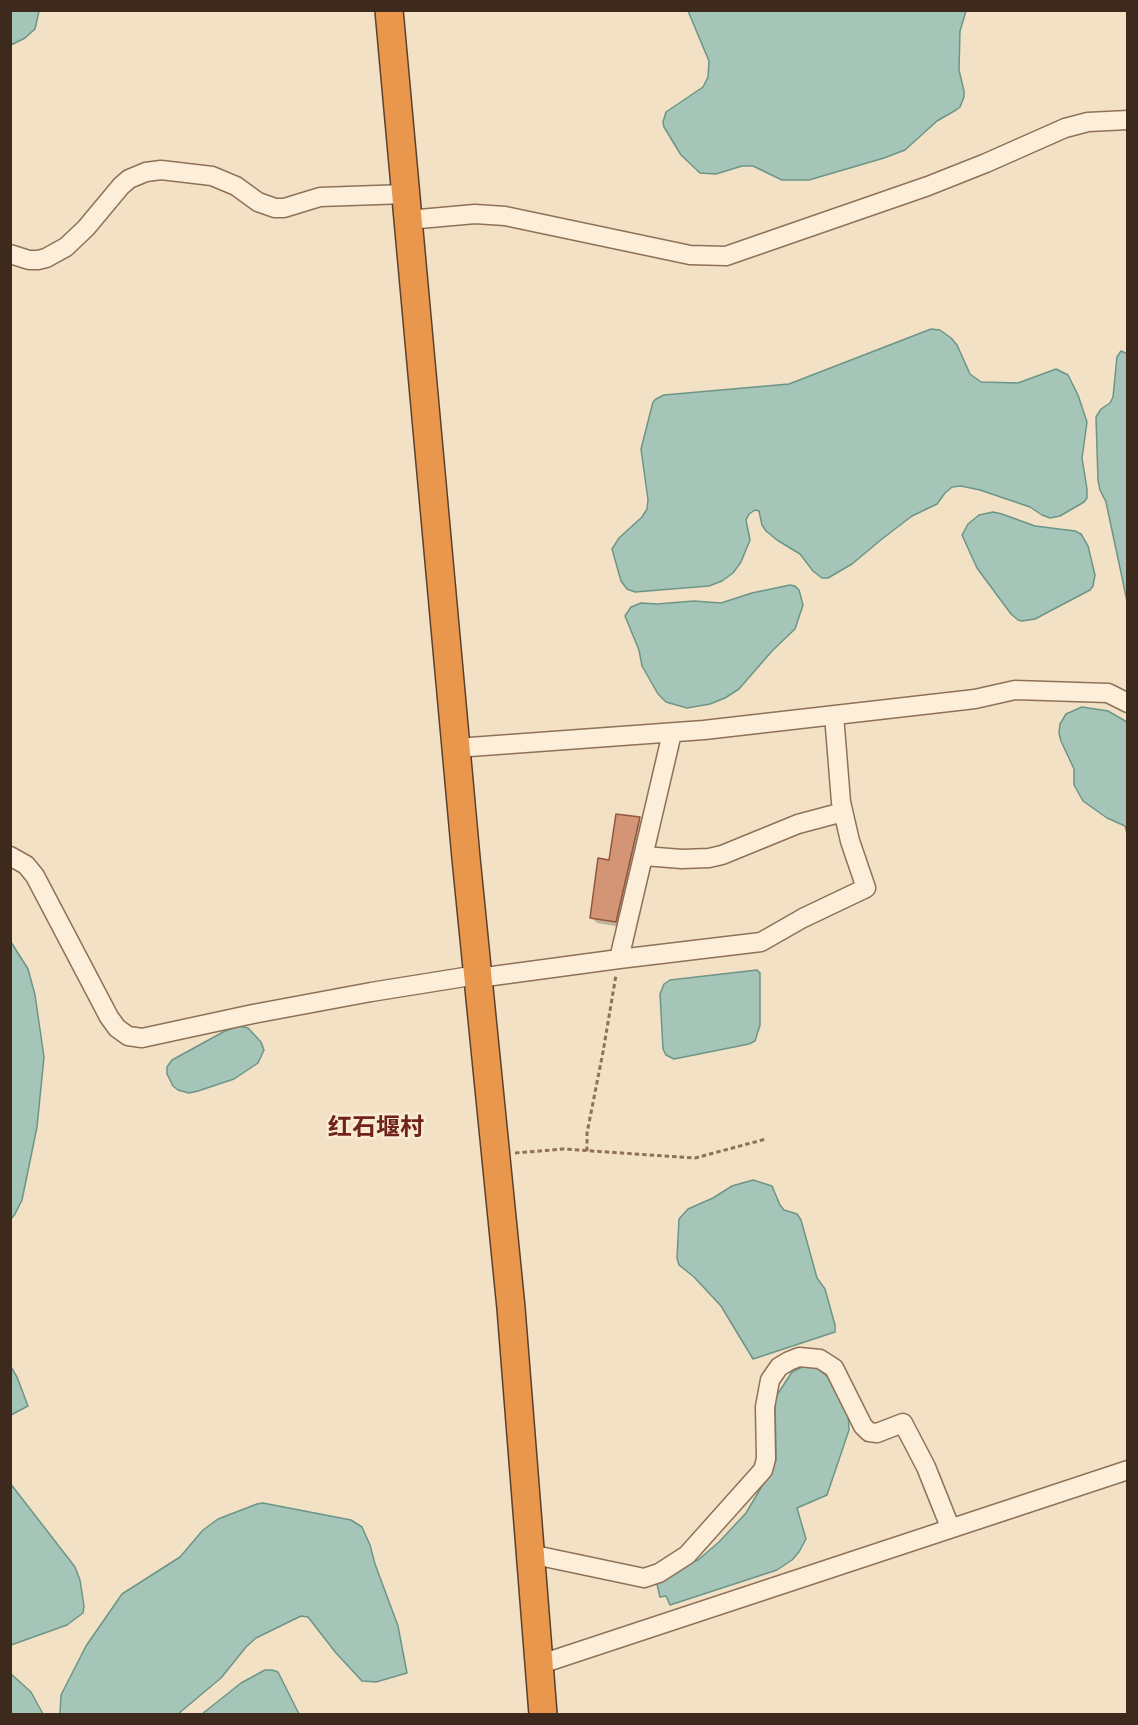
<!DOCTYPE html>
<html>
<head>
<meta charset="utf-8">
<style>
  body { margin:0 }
  #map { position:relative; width:1138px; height:1725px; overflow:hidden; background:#f2e1c4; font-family:"Crimson Pro",serif }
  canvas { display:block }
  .frame { position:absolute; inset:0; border:12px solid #3e2a1d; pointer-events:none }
</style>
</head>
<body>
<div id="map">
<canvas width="1138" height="1725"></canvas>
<div class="frame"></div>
</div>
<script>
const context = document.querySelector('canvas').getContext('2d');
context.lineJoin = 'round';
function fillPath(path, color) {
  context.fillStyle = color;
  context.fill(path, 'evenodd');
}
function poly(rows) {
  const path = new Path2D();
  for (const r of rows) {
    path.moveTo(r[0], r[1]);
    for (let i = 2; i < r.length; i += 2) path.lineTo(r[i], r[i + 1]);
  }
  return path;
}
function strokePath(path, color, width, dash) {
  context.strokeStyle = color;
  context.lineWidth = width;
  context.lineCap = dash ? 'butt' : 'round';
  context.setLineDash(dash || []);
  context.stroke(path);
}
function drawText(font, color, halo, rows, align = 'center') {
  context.font = font + ' "Crimson Pro","Noto Sans SC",serif';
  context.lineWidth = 5;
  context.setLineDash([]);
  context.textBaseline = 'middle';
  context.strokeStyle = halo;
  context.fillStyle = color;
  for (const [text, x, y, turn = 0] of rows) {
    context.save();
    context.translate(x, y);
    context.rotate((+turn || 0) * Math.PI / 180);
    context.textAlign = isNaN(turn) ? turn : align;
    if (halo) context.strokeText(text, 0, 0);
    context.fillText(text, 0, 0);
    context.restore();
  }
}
const water = poly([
  [11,10,39,11,35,29,25,38,11,45,11,10],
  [688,11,966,11,960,31,959,70,964,91,964,97,960,107,956,110,937,121,905,150,884,158,809,180,782,180,753,166,742,166,716,174,700,173,681,155,664,127,663,122,666,112,703,87,708,77,709,61,688,11],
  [931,329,940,330,951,338,957,345,970,374,981,382,1018,383,1056,369,1068,375,1078,395,1087,422,1082,458,1087,489,1087,498,1084,502,1060,516,1050,518,1042,515,1030,507,980,490,961,486,952,487,945,493,937,504,912,516,882,539,852,564,828,578,822,578,813,571,800,554,777,540,766,531,762,525,759,511,755,510,749,514,746,520,750,540,741,562,733,573,722,581,709,586,635,592,627,589,621,581,612,549,619,538,642,517,647,509,648,500,641,449,653,402,656,399,664,395,789,384,931,329],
  [1121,351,1128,354,1127,601,1106,502,1100,490,1098,480,1096,417,1101,409,1110,403,1113,397,1117,357,1121,351],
  [993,512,1002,514,1035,526,1075,531,1081,534,1088,546,1095,575,1093,586,1090,590,1035,619,1022,621,1018,620,1011,614,977,568,962,535,968,524,979,515,993,512],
  [790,585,795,586,799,590,803,605,795,629,772,651,739,689,725,698,710,704,687,708,666,702,658,694,642,666,639,650,625,616,631,607,641,603,657,604,694,601,721,603,752,593,790,585],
  [1082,707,1108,711,1127,722,1127,845,1127,833,1125,826,1107,818,1083,801,1074,785,1074,769,1061,741,1059,733,1060,724,1066,714,1082,707],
  [11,942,28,969,35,995,44,1057,37,1127,22,1200,15,1214,11,1219,11,942],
  [757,970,760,973,760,1025,755,1041,749,1044,674,1059,666,1055,663,1049,660,994,664,984,670,980,757,970],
  [239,1026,248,1028,261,1042,264,1050,258,1063,234,1079,198,1091,189,1093,178,1090,173,1086,167,1074,167,1067,172,1060,225,1031,239,1026],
  [753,1180,772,1186,780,1205,784,1210,797,1214,801,1220,817,1278,825,1289,835,1325,835,1332,753,1359,721,1306,694,1277,679,1265,677,1258,679,1219,688,1209,713,1198,732,1186,753,1180],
  [804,1366,817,1368,828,1377,843,1398,848,1412,849,1430,827,1495,797,1508,806,1539,799,1552,792,1560,777,1570,670,1605,666,1596,660,1597,657,1584,692,1562,698,1560,719,1542,746,1513,774,1466,776,1459,775,1398,792,1372,804,1366],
  [11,1367,17,1377,28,1406,11,1415,11,1367],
  [10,1483,75,1567,80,1580,84,1606,83,1613,67,1625,11,1645,10,1483],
  [263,1503,351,1520,362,1527,370,1545,375,1564,398,1626,407,1673,376,1682,362,1681,336,1653,308,1617,301,1616,256,1638,246,1647,221,1678,178,1714,60,1714,61,1695,86,1646,122,1594,180,1557,203,1530,218,1519,257,1504,263,1503],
  [265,1670,272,1670,278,1672,299,1714,202,1714,241,1683,265,1670],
  [10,1673,31,1692,43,1714,11,1714,10,1673]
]);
fillPath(water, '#a6c5b9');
strokePath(water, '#6c9587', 1.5);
fillPath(poly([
  [639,819,645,824,621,927,597,923,591,917,611,862]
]), '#0003');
const building = poly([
  [616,814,640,817,616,922,590,918,598,858,609,860,616,814]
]);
fillPath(building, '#d49576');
strokePath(building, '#91563b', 1.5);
const minor = poly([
  [408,220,475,214,505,216,690,255,726,256,928,186,986,163,1065,128,1088,122,1128,120],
  [10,254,29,260,38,260,46,258,66,247,86,228,121,186,129,179,146,172,161,170,212,176,236,186,258,202,275,208,284,208,320,197,406,194],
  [456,748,704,730,975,699,1015,690,1108,693,1128,703],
  [10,856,26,865,35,876,109,1017,117,1028,128,1036,142,1038,253,1014,371,992,477,975],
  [644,856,682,859,709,858,722,855,798,824,843,812],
  [619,959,672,733],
  [478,978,619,959,761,942,803,918,866,888,850,841,841,802,834,715],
  [530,1554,644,1578,659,1573,687,1555,763,1470,766,1459,765,1407,770,1380,779,1367,789,1361,799,1357,820,1359,834,1368,863,1426,869,1432,877,1433,903,1423,926,1467,950,1527],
  [538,1665,1128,1470]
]);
const highway = poly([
  [389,10,466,858,511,1308,543,1714]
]);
strokePath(minor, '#8f7158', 21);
strokePath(highway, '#5d3f2d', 30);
strokePath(poly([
  [587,1151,587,1133,603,1052,616,975],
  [515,1153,563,1149,695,1158,766,1139]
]), '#8f7158', 3, [4.5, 3]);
strokePath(minor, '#fceed8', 18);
strokePath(highway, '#e9974d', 27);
drawText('bold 24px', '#6f2319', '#f9ebd4', [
  ["红石堰村",376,1128]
]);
</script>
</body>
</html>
